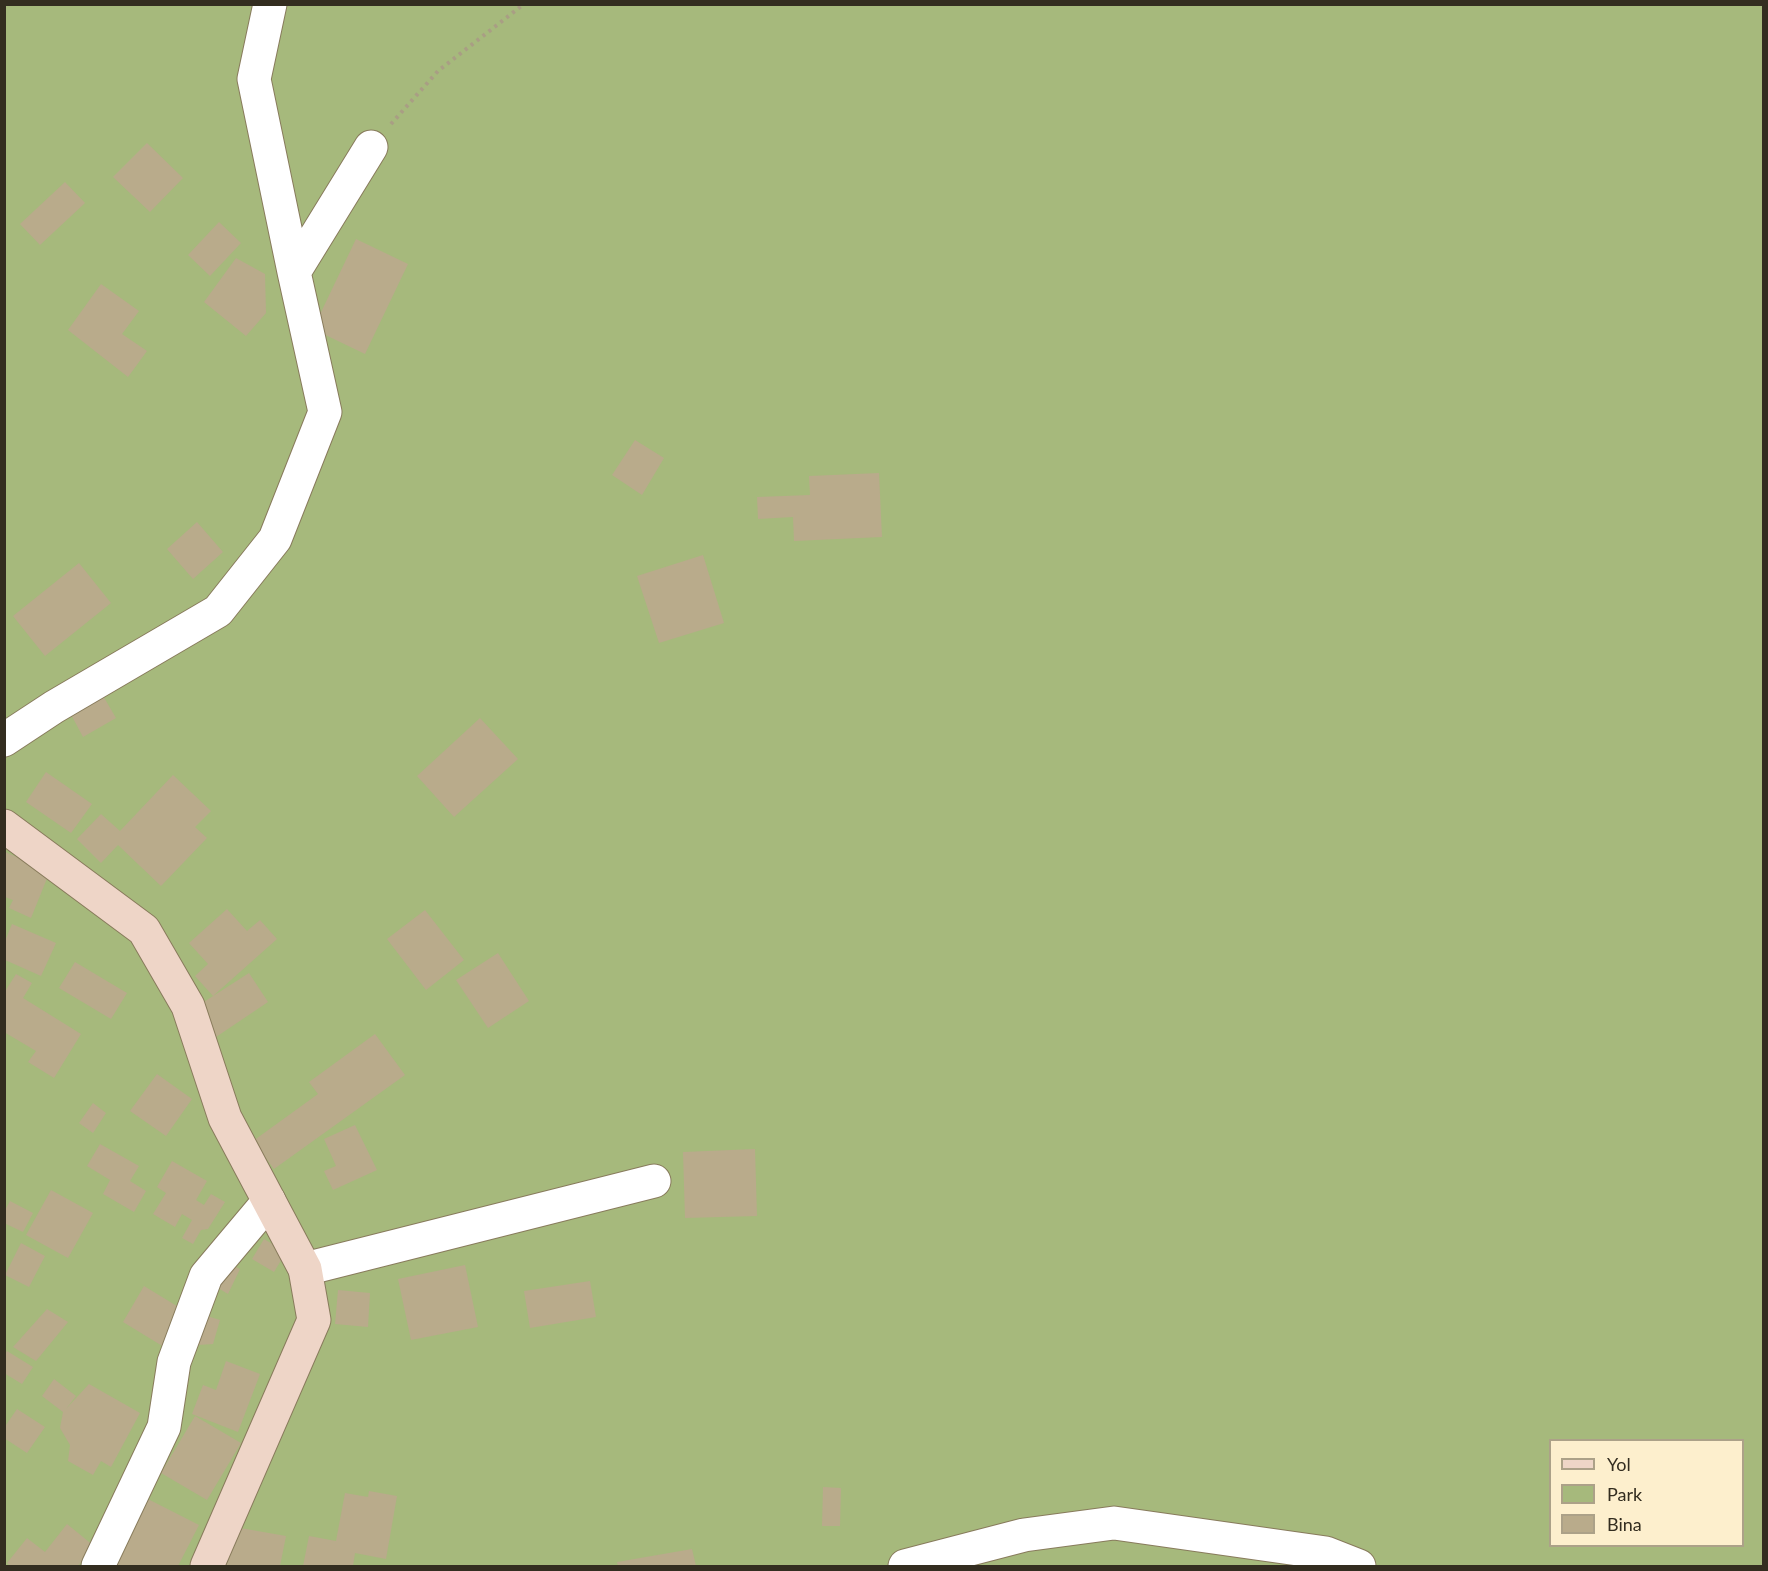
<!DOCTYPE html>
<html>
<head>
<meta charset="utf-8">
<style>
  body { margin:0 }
  #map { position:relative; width:1768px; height:1571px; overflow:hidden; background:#f0e2c0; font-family:Lato,sans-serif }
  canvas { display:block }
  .frame { position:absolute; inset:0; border:6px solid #332d20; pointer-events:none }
  .legend { position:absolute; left:1549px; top:1439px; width:195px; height:108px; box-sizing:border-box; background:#fdefcd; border:2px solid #aca188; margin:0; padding:8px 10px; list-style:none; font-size:18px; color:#332d20 }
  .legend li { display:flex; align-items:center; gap:12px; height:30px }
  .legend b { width:30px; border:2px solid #aca188 }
</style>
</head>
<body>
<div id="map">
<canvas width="1768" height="1571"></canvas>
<div class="frame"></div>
<ul class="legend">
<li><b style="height:8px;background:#eed5c7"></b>Yol</li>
<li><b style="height:16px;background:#a6b97c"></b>Park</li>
<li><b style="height:16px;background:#b9ab8b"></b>Bina</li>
</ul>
</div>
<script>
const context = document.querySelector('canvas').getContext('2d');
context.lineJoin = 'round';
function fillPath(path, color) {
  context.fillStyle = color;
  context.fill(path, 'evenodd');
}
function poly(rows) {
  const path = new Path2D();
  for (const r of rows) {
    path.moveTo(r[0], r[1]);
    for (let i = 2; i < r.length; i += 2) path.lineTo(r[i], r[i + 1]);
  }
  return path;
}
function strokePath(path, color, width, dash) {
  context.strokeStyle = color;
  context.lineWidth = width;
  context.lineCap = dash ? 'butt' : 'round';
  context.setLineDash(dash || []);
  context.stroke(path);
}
fillPath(poly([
  [5,5,1763,5,1763,1566,5,1566],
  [1550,1440,1742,1440,1742,1546,1550,1546]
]), '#a6b97c');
fillPath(poly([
  [147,143,183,178,150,212,113,177],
  [65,182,85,203,40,245,20,224],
  [219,222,241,243,210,276,188,255],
  [356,239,408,264,365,354,313,329],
  [236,258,265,274,266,313,246,336,204,302],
  [101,284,139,311,122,334,147,351,128,377,68,330],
  [635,440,664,458,642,495,612,475],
  [879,473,882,537,794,541,793,517,758,519,757,497,810,495,809,476],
  [197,522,223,552,193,579,167,549],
  [703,555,724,623,659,643,637,576],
  [79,563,111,603,45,656,13,616],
  [99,689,116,718,83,737,67,707],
  [480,718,518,759,454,817,417,776],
  [46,772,92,804,71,833,26,802],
  [173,775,211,811,195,827,207,838,161,886,118,845,101,863,77,839,101,814,120,831],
  [5,852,50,871,31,918,9,908,13,900,5,897],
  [227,909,247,931,260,920,277,939,213,996,195,976,208,964,189,943],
  [425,910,464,960,426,990,387,939],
  [12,924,56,943,41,976,5,960,5,941],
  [498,953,529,1001,488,1028,456,980],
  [75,962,127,993,111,1019,59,988],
  [249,973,268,1002,216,1037,196,1007],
  [16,974,32,983,23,998,81,1034,54,1078,28,1062,36,1051,4,1032,4,988,6,990],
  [375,1034,405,1075,274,1169,253,1141,318,1094,309,1082],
  [157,1074,192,1099,166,1136,130,1111],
  [93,1103,106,1113,93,1133,79,1123],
  [355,1125,377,1170,333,1190,324,1171,336,1166,324,1139],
  [100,1144,139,1166,130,1181,146,1191,134,1212,103,1194,110,1180,87,1166],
  [755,1149,757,1216,685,1218,683,1152],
  [172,1161,207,1181,196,1200,204,1205,211,1194,225,1202,208,1229,201,1230,193,1244,182,1238,192,1220,182,1214,175,1227,153,1214,166,1193,157,1187],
  [51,1190,93,1213,68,1258,26,1235],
  [10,1201,33,1213,23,1232,4,1223,4,1212],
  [264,1239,286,1252,274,1272,252,1259],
  [21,1243,45,1256,29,1287,5,1275],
  [230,1264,240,1269,228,1294,218,1288],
  [465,1265,478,1327,411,1340,398,1279],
  [590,1281,596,1317,530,1328,524,1291],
  [144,1286,185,1311,164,1347,123,1322],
  [338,1290,370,1293,368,1327,335,1324],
  [47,1309,68,1322,36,1361,13,1347],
  [207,1316,220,1320,213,1344,198,1345],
  [7,1351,33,1367,22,1384,4,1373,4,1356],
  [226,1361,260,1374,238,1432,192,1414,203,1385,216,1390],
  [54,1379,76,1396,66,1409,89,1384,140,1413,111,1467,101,1461,93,1475,68,1461,70,1445,60,1428,63,1412,42,1396],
  [17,1409,45,1427,27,1453,4,1438,4,1428],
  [195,1416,241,1443,207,1500,161,1473],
  [823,1487,841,1488,840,1526,822,1526],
  [369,1491,397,1496,386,1559,355,1553,353,1566,303,1566,309,1536,336,1541,345,1493,368,1497],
  [140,1495,199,1525,178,1566,103,1566],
  [67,1524,94,1546,78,1566,11,1566,7,1563,27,1538,45,1552],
  [229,1526,286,1536,280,1566,222,1566],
  [692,1549,696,1566,618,1566,617,1562]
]), '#b9ab8b');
const street = poly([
  [270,4,254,79,294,272],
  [4,740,54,707,218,611,275,539,325,412,294,272,371,147],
  [305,1269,654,1181],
  [98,1566,164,1427,174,1362,206,1276,269,1201],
  [905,1566,1024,1535,1114,1523,1326,1553,1359,1566]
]);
const secondary = poly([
  [4,826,144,930,188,1006,225,1118,305,1269,314,1320,207,1566]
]);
strokePath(street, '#887b5c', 35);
strokePath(secondary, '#887b5c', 35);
strokePath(poly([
  [391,124,438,71,524,4]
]), '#a99e84', 4, [3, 4.5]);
strokePath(street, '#fff', 33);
strokePath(secondary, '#eed5c7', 33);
</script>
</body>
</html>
